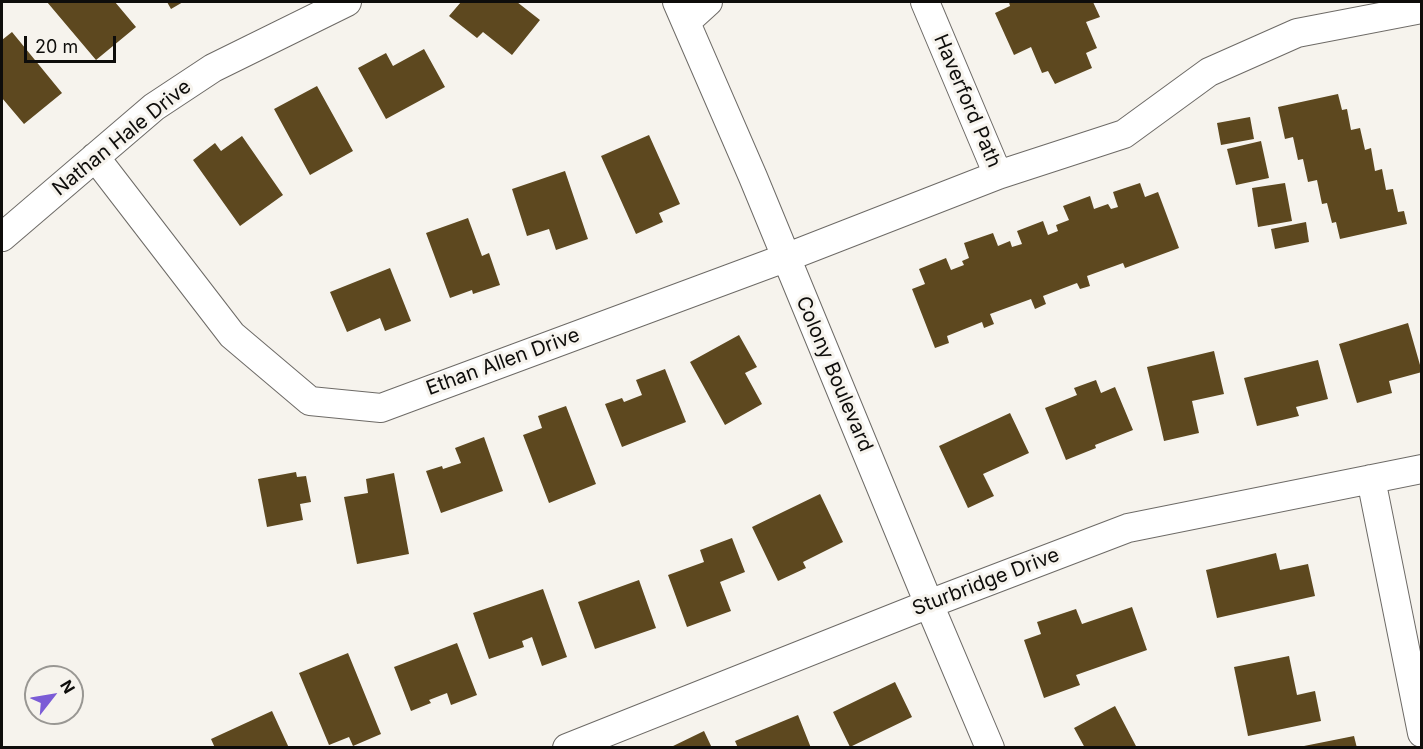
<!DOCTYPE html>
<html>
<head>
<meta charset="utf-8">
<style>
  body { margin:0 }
  #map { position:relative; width:1423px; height:749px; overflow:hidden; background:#f6f3ed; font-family:Inter,sans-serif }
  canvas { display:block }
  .frame { position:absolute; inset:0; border:3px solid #0e0d0b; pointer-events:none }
  .north { position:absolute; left:24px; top:665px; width:60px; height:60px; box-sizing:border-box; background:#f6f3ed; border:2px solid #999793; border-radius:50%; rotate:59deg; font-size:16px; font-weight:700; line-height:24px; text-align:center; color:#0e0d0b }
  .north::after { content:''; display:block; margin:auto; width:21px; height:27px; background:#7b5cd6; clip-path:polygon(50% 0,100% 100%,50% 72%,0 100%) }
  .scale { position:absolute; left:24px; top:36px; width:92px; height:27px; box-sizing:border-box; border:3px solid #0e0d0b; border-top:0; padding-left:8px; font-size:18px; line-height:21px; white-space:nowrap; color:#0e0d0b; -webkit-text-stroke:4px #f6f3ed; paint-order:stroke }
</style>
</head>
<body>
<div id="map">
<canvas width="1423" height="749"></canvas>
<div class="frame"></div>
<div class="north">N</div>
<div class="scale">20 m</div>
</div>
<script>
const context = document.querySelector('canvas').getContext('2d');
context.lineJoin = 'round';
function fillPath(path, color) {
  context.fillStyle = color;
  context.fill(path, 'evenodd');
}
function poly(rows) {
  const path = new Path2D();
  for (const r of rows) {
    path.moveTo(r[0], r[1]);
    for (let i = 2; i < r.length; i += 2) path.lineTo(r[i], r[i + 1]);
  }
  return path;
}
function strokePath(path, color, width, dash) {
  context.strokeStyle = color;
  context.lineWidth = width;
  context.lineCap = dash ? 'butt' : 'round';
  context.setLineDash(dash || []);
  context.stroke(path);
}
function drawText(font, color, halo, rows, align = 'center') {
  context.font = font + ' Inter,sans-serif';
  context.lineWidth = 6;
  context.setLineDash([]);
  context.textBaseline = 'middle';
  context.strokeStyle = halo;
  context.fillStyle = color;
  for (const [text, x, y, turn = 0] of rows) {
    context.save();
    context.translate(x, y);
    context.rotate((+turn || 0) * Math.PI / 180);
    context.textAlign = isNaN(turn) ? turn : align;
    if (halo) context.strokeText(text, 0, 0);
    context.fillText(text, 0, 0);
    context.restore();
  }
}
fillPath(poly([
  [47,2,115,2,136,27,96,60],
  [167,2,183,2,171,9],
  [461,2,517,2,540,20,512,55,483,32,477,38,449,16],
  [1009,2,1093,2,1100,17,1086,22,1097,48,1086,53,1092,68,1055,84,1048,71,1042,73,1031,47,1014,55,995,13,1010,6],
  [12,32,62,93,24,124,2,98,2,40],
  [424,49,445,87,386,119,358,68,386,53,393,66],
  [317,86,353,151,310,175,274,109],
  [1338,94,1342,110,1347,109,1351,130,1360,128,1365,150,1371,148,1375,171,1382,169,1386,190,1393,189,1398,212,1404,211,1407,224,1340,239,1336,222,1332,223,1327,203,1322,204,1317,180,1308,182,1303,159,1298,160,1293,137,1285,139,1278,107],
  [1250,117,1254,139,1221,145,1217,123],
  [649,135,680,204,659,213,663,222,636,234,601,156],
  [242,136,283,195,240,226,193,160,215,143,221,151],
  [1261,141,1269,178,1236,185,1227,149],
  [565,171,588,239,556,250,549,229,527,236,512,189],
  [1140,183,1145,197,1158,192,1179,248,1125,268,1123,263,1087,276,1090,286,1080,289,1077,283,1043,296,1046,304,1035,309,1031,299,990,314,994,324,984,328,982,322,947,336,949,343,935,348,912,289,925,284,919,269,946,258,951,270,964,265,962,261,969,258,964,243,993,233,998,246,1010,241,1012,247,1022,244,1017,231,1043,221,1048,235,1058,231,1056,225,1069,220,1063,206,1090,196,1094,209,1108,204,1111,209,1118,207,1113,192],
  [1285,183,1292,221,1258,227,1252,188],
  [468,218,482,256,489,253,500,285,473,294,472,290,450,298,426,233],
  [1306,222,1309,242,1275,249,1271,229],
  [390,268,411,321,385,331,380,318,347,332,330,292],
  [1408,323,1422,372,1389,381,1392,393,1357,403,1339,344],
  [739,335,757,367,745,373,762,404,725,425,690,362],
  [1214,351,1224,394,1192,401,1199,433,1164,441,1147,367],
  [1318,360,1328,399,1296,407,1299,416,1257,426,1244,378],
  [665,369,686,422,622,447,605,404,622,398,624,402,642,395,636,380],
  [1096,380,1101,393,1115,387,1133,430,1095,445,1096,448,1066,460,1045,408,1077,395,1074,388],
  [566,406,596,484,549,503,523,435,542,428,538,416],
  [1010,413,1029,453,983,474,994,496,968,508,939,446],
  [484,437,503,491,441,513,426,471,442,466,443,469,461,463,455,448],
  [296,472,297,477,306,476,311,502,300,504,303,520,267,527,258,479],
  [394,473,409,554,357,564,344,497,368,493,366,479],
  [820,494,843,542,803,562,806,568,778,581,752,527],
  [732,538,745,572,720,582,731,611,687,627,668,575,704,562,700,550],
  [1276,553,1280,570,1308,564,1315,596,1217,618,1206,570],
  [639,580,656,628,595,649,578,602],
  [543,589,567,657,542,666,532,637,522,641,524,647,489,659,473,613],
  [1132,607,1147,650,1076,675,1080,685,1044,698,1024,640,1041,634,1037,622,1076,609,1082,624],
  [457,643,477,695,451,705,447,693,429,700,431,703,411,711,394,667],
  [348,653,381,734,353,746,349,737,329,745,299,673],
  [1289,656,1297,695,1315,691,1321,721,1248,736,1234,667],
  [895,682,912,717,850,747,833,712],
  [1115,706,1137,748,1085,748,1074,728],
  [272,711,289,748,215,748,211,739],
  [798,715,811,748,738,748,735,741],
  [704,731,712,748,669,748],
  [1354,736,1357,748,1304,748,1304,746]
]), '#5d481f');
const street = poly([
  [677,2,753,177,929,604,990,748],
  [925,2,998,175],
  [686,22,708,2],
  [95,157,232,335,310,401,381,408,785,258,998,175,1124,134,1209,72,1297,33,1422,9],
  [2,237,154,107,213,68,347,2],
  [1371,479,1422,733],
  [567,748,929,604,1128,528,1422,469]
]);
strokePath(street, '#6d6a66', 30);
strokePath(street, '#fff', 28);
drawText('20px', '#0e0d0b', '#f6f3ed', [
  ["Haverford Path",967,101,67],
  ["Nathan Hale Drive",122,138,-39],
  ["Ethan Allen Drive",503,362,-20],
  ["Colony Boulevard",834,374,67],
  ["Sturbridge Drive",986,582,-21]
]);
</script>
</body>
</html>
